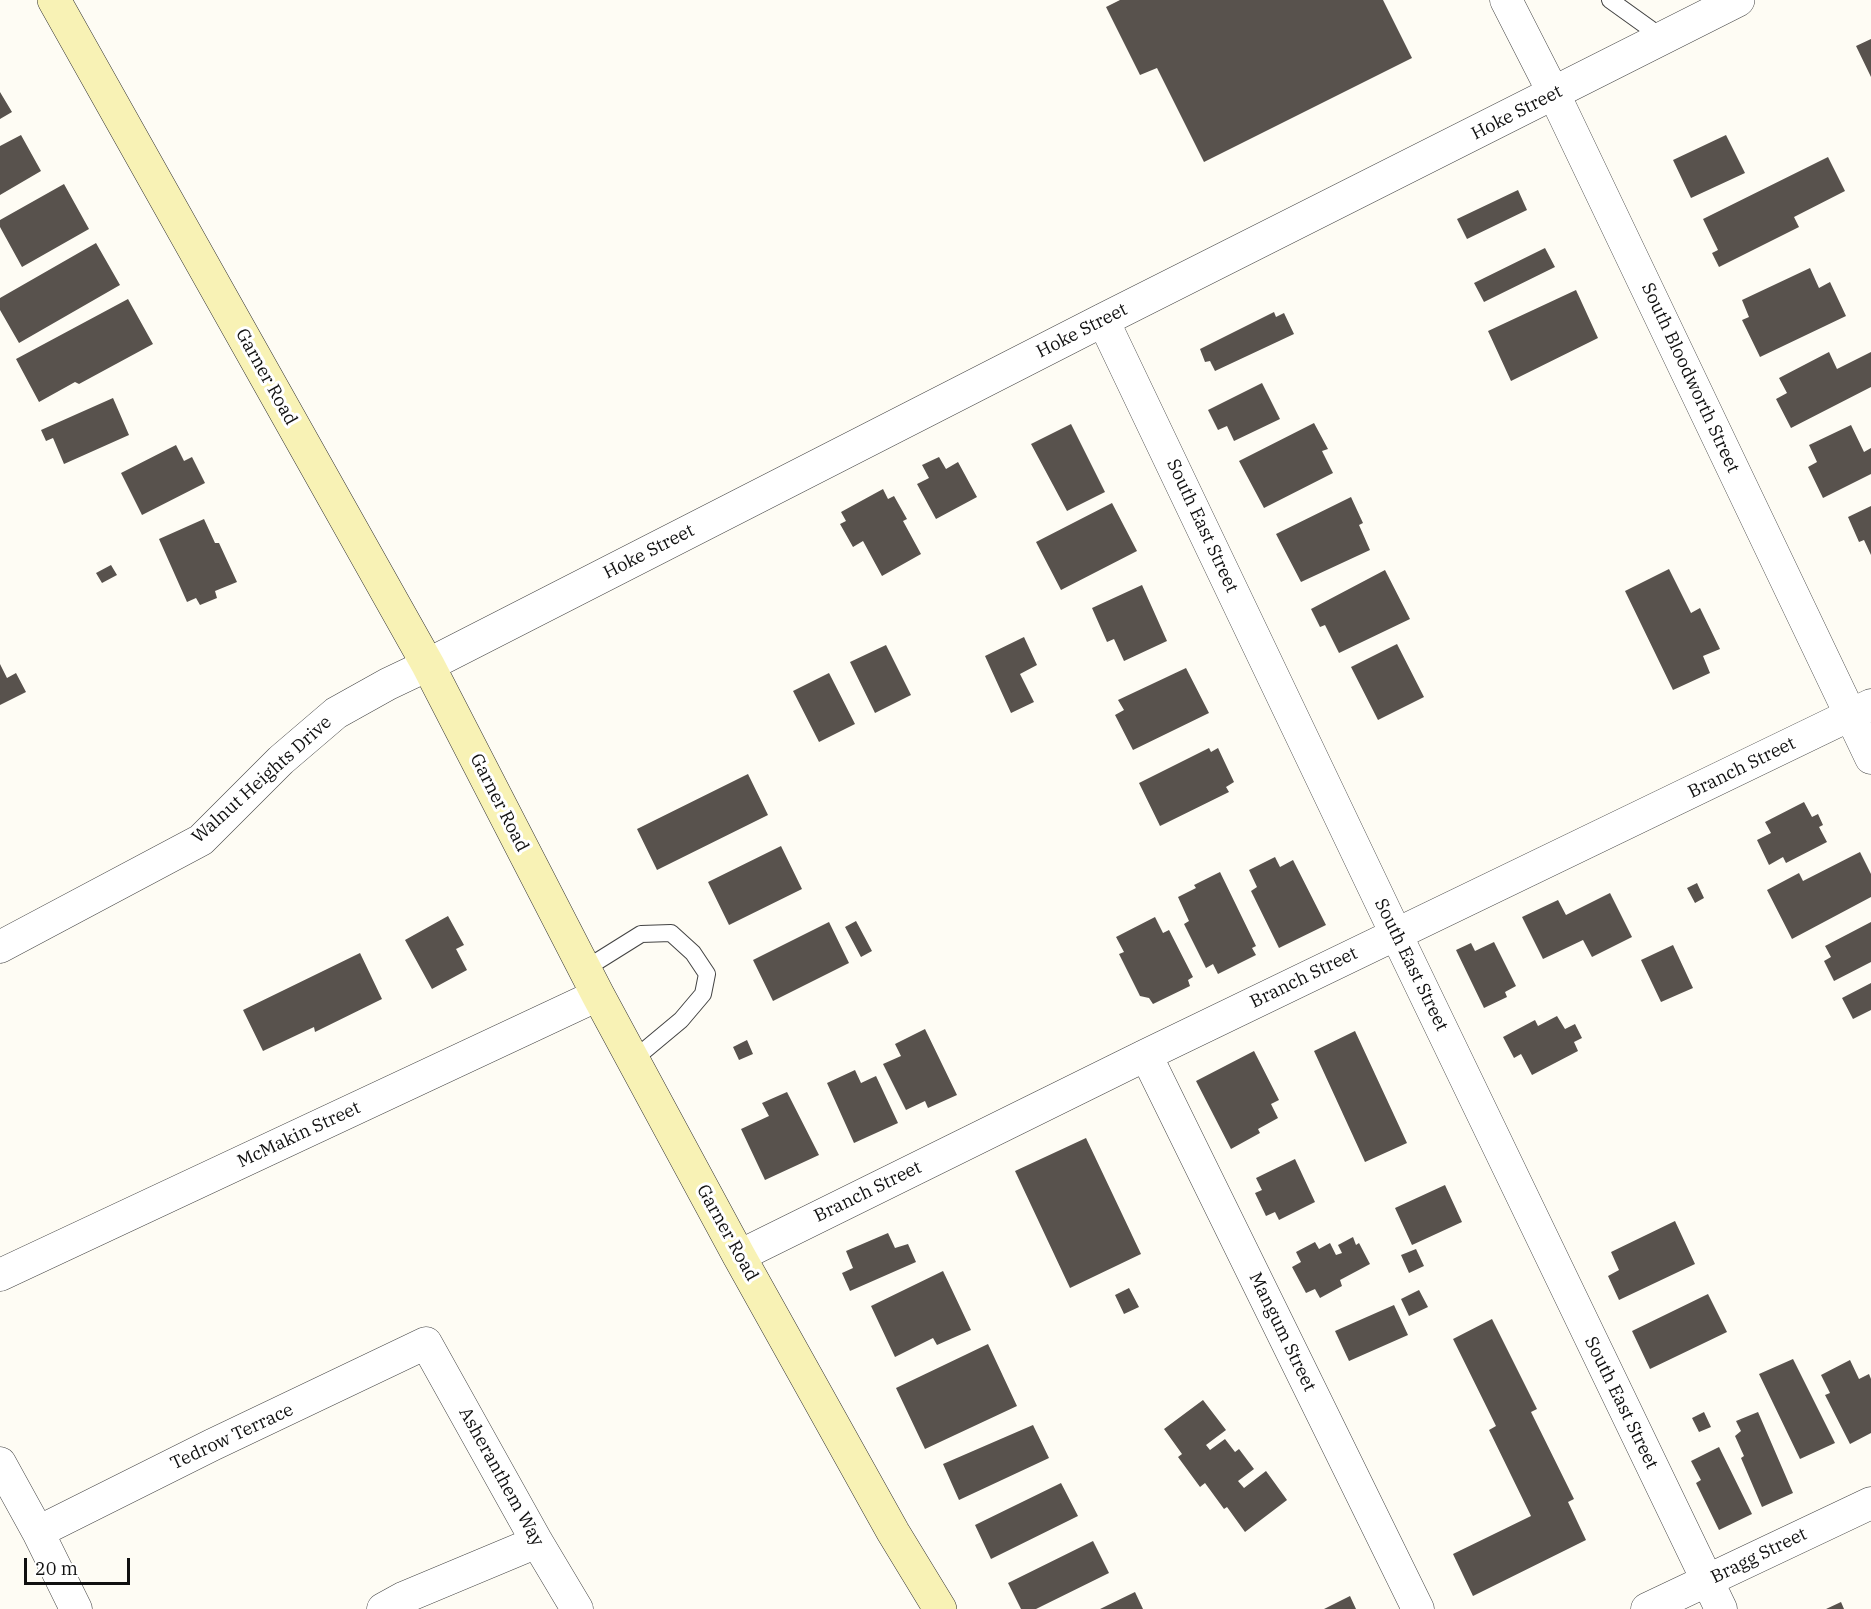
<!DOCTYPE html>
<html>
<head>
<meta charset="utf-8">
<style>
  body { margin:0 }
  #map { position:relative; width:1871px; height:1609px; overflow:hidden; background:#fefcf4; font-family:"IBM Plex Serif",serif }
  canvas { display:block }
  .scale { position:absolute; left:24px; top:1558px; width:106px; height:27px; box-sizing:border-box; border:3px solid #101010; border-top:0; padding-left:8px; font-size:18px; line-height:21px; white-space:nowrap; color:#101010; -webkit-text-stroke:4px #fff; paint-order:stroke }
</style>
</head>
<body>
<div id="map">
<canvas width="1871" height="1609"></canvas>
<div class="scale">20 m</div>
</div>
<script>
const context = document.querySelector('canvas').getContext('2d');
context.lineJoin = 'round';
function fillPath(path, color) {
  context.fillStyle = color;
  context.fill(path, 'evenodd');
}
function poly(rows) {
  const path = new Path2D();
  for (const r of rows) {
    path.moveTo(r[0], r[1]);
    for (let i = 2; i < r.length; i += 2) path.lineTo(r[i], r[i + 1]);
  }
  return path;
}
function strokePath(path, color, width, dash) {
  context.strokeStyle = color;
  context.lineWidth = width;
  context.lineCap = dash ? 'butt' : 'round';
  context.setLineDash(dash || []);
  context.stroke(path);
}
function drawText(font, color, halo, rows, align = 'center') {
  context.font = font + ' "IBM Plex Serif",serif';
  context.lineWidth = 6;
  context.setLineDash([]);
  context.textBaseline = 'middle';
  context.strokeStyle = halo;
  context.fillStyle = color;
  for (const [text, x, y, turn = 0] of rows) {
    context.save();
    context.translate(x, y);
    context.rotate((+turn || 0) * Math.PI / 180);
    context.textAlign = isNaN(turn) ? turn : align;
    if (halo) context.strokeText(text, 0, 0);
    context.fillText(text, 0, 0);
    context.restore();
  }
}
fillPath(poly([
  [1120,0,1383,0,1412,58,1204,162,1157,68,1140,75,1106,7],
  [1871,39,1871,77,1856,46],
  [0,92,12,112,0,119],
  [21,135,41,171,0,195,0,146],
  [1726,135,1745,173,1691,198,1673,160],
  [1828,157,1845,191,1794,217,1799,227,1719,267,1712,253,1718,250,1703,219],
  [64,184,89,229,22,267,0,227,0,220],
  [1518,190,1527,210,1467,239,1457,219],
  [96,243,120,285,19,343,0,310,0,298],
  [1545,248,1555,267,1484,302,1474,283],
  [1810,268,1819,288,1830,282,1846,316,1760,357,1742,320,1749,317,1742,300],
  [1576,290,1598,338,1511,381,1488,331],
  [128,299,153,344,79,384,75,382,39,402,16,359],
  [1274,312,1276,317,1284,313,1294,334,1215,371,1210,361,1205,362,1200,349],
  [1829,352,1837,369,1871,352,1871,387,1791,428,1776,399,1787,393,1779,378],
  [1262,383,1280,419,1234,441,1227,426,1218,430,1208,410],
  [113,398,129,435,64,464,53,438,46,441,41,430],
  [1314,423,1328,449,1322,451,1333,473,1264,508,1239,461],
  [1071,424,1105,492,1067,511,1031,444],
  [1851,425,1864,452,1871,448,1871,474,1823,498,1808,467,1817,462,1809,445],
  [176,445,184,461,192,457,205,483,142,515,121,473],
  [939,457,946,469,958,462,977,497,936,519,917,484,929,478,922,465],
  [883,489,888,499,894,496,907,519,903,521,921,554,882,576,863,541,853,547,840,524,846,521,841,512],
  [1351,497,1363,523,1359,525,1370,550,1301,582,1276,534],
  [1112,503,1137,551,1061,590,1036,542],
  [1871,506,1871,555,1864,540,1859,542,1848,517],
  [204,519,215,543,219,543,237,582,215,591,217,598,200,605,196,598,187,602,159,539],
  [111,565,117,575,102,583,96,573],
  [1669,569,1691,613,1700,608,1720,649,1703,656,1710,673,1673,690,1625,591],
  [1385,570,1410,619,1339,653,1325,625,1320,627,1311,609],
  [1142,585,1167,641,1124,661,1114,639,1107,642,1092,608],
  [1024,637,1037,665,1020,674,1034,702,1011,713,985,656],
  [1397,644,1424,697,1378,720,1351,667],
  [886,645,911,695,875,713,850,662],
  [0,664,7,678,16,673,26,692,0,705],
  [1186,668,1209,713,1133,750,1115,715,1124,710,1118,700],
  [829,673,855,724,819,742,793,691],
  [1209,748,1211,752,1218,748,1234,782,1226,787,1229,792,1160,826,1139,783],
  [748,774,768,815,657,870,637,829],
  [1804,802,1812,817,1818,814,1823,825,1819,827,1827,842,1786,863,1783,857,1769,865,1757,840,1771,833,1765,822],
  [781,846,802,889,729,925,708,882],
  [1860,852,1871,874,1871,897,1792,939,1767,890,1799,873,1803,881],
  [1275,857,1280,867,1293,860,1326,925,1279,948,1251,891,1257,887,1249,870],
  [1220,872,1256,946,1252,948,1256,955,1218,974,1213,964,1206,968,1184,924,1189,921,1178,897,1196,888,1194,885],
  [1697,883,1704,898,1695,903,1687,888],
  [1610,893,1632,937,1592,957,1583,940,1543,959,1522,917,1558,900,1566,915],
  [448,916,464,945,456,949,467,970,432,989,405,940],
  [1155,917,1163,933,1169,930,1193,977,1188,980,1190,986,1153,1004,1149,998,1140,996,1119,954,1124,952,1116,937],
  [856,921,872,951,861,957,845,927],
  [829,922,849,963,773,1001,753,960],
  [1871,922,1871,962,1834,981,1824,961,1831,957,1825,946],
  [1494,942,1516,986,1505,992,1507,997,1484,1008,1456,950,1471,943,1475,951],
  [1673,945,1693,988,1661,1002,1641,960],
  [360,953,382,999,315,1032,314,1027,263,1051,243,1010],
  [1871,983,1871,1010,1853,1019,1842,998],
  [1557,1016,1565,1029,1575,1024,1582,1038,1574,1042,1578,1051,1532,1075,1521,1054,1514,1058,1503,1037,1535,1020,1538,1026],
  [925,1029,957,1095,928,1108,925,1101,906,1110,883,1064,901,1056,895,1044],
  [1355,1031,1407,1143,1365,1162,1314,1051],
  [747,1040,753,1054,739,1060,733,1047],
  [1254,1051,1279,1100,1271,1104,1278,1118,1258,1129,1260,1133,1231,1149,1196,1081],
  [855,1070,861,1083,876,1076,898,1123,854,1143,827,1083],
  [787,1092,819,1155,765,1180,741,1129,769,1116,762,1103],
  [1086,1138,1141,1254,1070,1288,1015,1171],
  [1295,1159,1315,1202,1279,1220,1275,1212,1266,1216,1255,1193,1262,1190,1256,1178],
  [1445,1185,1462,1222,1412,1245,1395,1208],
  [1675,1221,1695,1264,1619,1300,1608,1276,1619,1270,1611,1252],
  [888,1233,895,1248,908,1244,916,1262,850,1291,842,1273,853,1268,846,1251],
  [1353,1237,1356,1245,1359,1243,1370,1264,1340,1280,1342,1286,1320,1298,1315,1289,1306,1293,1292,1267,1301,1262,1296,1252,1315,1242,1319,1249,1330,1243,1336,1255,1342,1253,1338,1245],
  [1416,1249,1424,1266,1409,1273,1401,1255],
  [943,1271,971,1330,937,1345,933,1338,895,1357,871,1306],
  [1129,1288,1139,1307,1124,1314,1115,1295],
  [1419,1290,1428,1307,1409,1316,1401,1299],
  [1708,1294,1727,1332,1650,1369,1632,1331],
  [1394,1305,1408,1335,1349,1361,1335,1331],
  [1492,1319,1537,1409,1531,1412,1574,1499,1568,1502,1586,1540,1473,1596,1453,1554,1531,1516,1489,1430,1496,1426,1453,1339],
  [988,1344,1017,1406,925,1449,896,1388],
  [1793,1359,1835,1443,1800,1459,1759,1374],
  [1850,1360,1859,1379,1869,1374,1871,1379,1871,1433,1850,1444,1825,1395,1830,1393,1821,1375],
  [1203,1400,1226,1430,1206,1445,1210,1450,1225,1439,1235,1452,1239,1449,1254,1469,1238,1481,1244,1488,1266,1471,1287,1500,1245,1532,1227,1507,1224,1509,1205,1483,1200,1487,1178,1457,1182,1454,1164,1429],
  [1704,1412,1711,1427,1699,1432,1692,1418],
  [1758,1412,1793,1493,1762,1507,1741,1458,1744,1456,1735,1436,1741,1431,1736,1421],
  [1033,1425,1049,1458,959,1500,943,1464],
  [1719,1447,1752,1514,1719,1530,1696,1483,1701,1480,1691,1461],
  [1061,1483,1078,1516,991,1559,975,1525],
  [1093,1541,1109,1573,1036,1609,1021,1609,1008,1583],
  [1135,1592,1143,1609,1100,1609],
  [1350,1596,1356,1609,1324,1609],
  [1841,1602,1844,1609,1826,1609]
]), '#58524d');
const service = poly([
  [1610,0,1663,38],
  [585,969,641,934,671,933,693,953,707,974,703,994,681,1020,633,1060]
]);
const minor = poly([
  [1506,0,1554,94,1871,758],
  [1103,320,1396,934,1721,1609],
  [0,947,201,840,281,760,336,713,388,684,428,665],
  [1146,1055,1418,1609],
  [739,1256,1146,1055,1871,705],
  [0,1275,598,995],
  [0,1463,38,1532,76,1609],
  [38,1532,212,1445,426,1343,537,1542,577,1609],
  [383,1609,403,1598,537,1542],
  [1647,1609,1871,1503]
]);
const tertiary = poly([
  [428,665,1103,320,1738,0]
]);
const secondary = poly([
  [54,0,428,665,598,995,739,1256,893,1532,940,1609]
]);
strokePath(service, '#434343', 18);
strokePath(minor, '#434343', 33);
strokePath(tertiary, '#434343', 34);
strokePath(secondary, '#323232', 34);
strokePath(service, '#fff', 16);
strokePath(minor, '#fff', 32);
strokePath(tertiary, '#fff', 33);
strokePath(secondary, '#f8f2b5', 33);
drawText('18px', '#101010', '#fff', [
  ["Hoke Street",1517,113,-27],
  ["Hoke Street",1082,331,-27],
  ["Garner Road",266,377,61],
  ["South Bloodworth Street",1690,378,65],
  ["South East Street",1202,526,65],
  ["Hoke Street",649,552,-27],
  ["Branch Street",1742,768,-26],
  ["Walnut Heights Drive",262,780,-42],
  ["Garner Road",499,803,63],
  ["South East Street",1411,965,64],
  ["Branch Street",1304,978,-26],
  ["McMakin Street",299,1135,-25],
  ["Branch Street",868,1192,-26],
  ["Garner Road",727,1233,61],
  ["Mangum Street",1282,1332,64],
  ["South East Street",1621,1403,64],
  ["Tedrow Terrace",232,1437,-25],
  ["Asheranthem Way",501,1477,61],
  ["Bragg Street",1759,1556,-26]
]);
</script>
</body>
</html>
